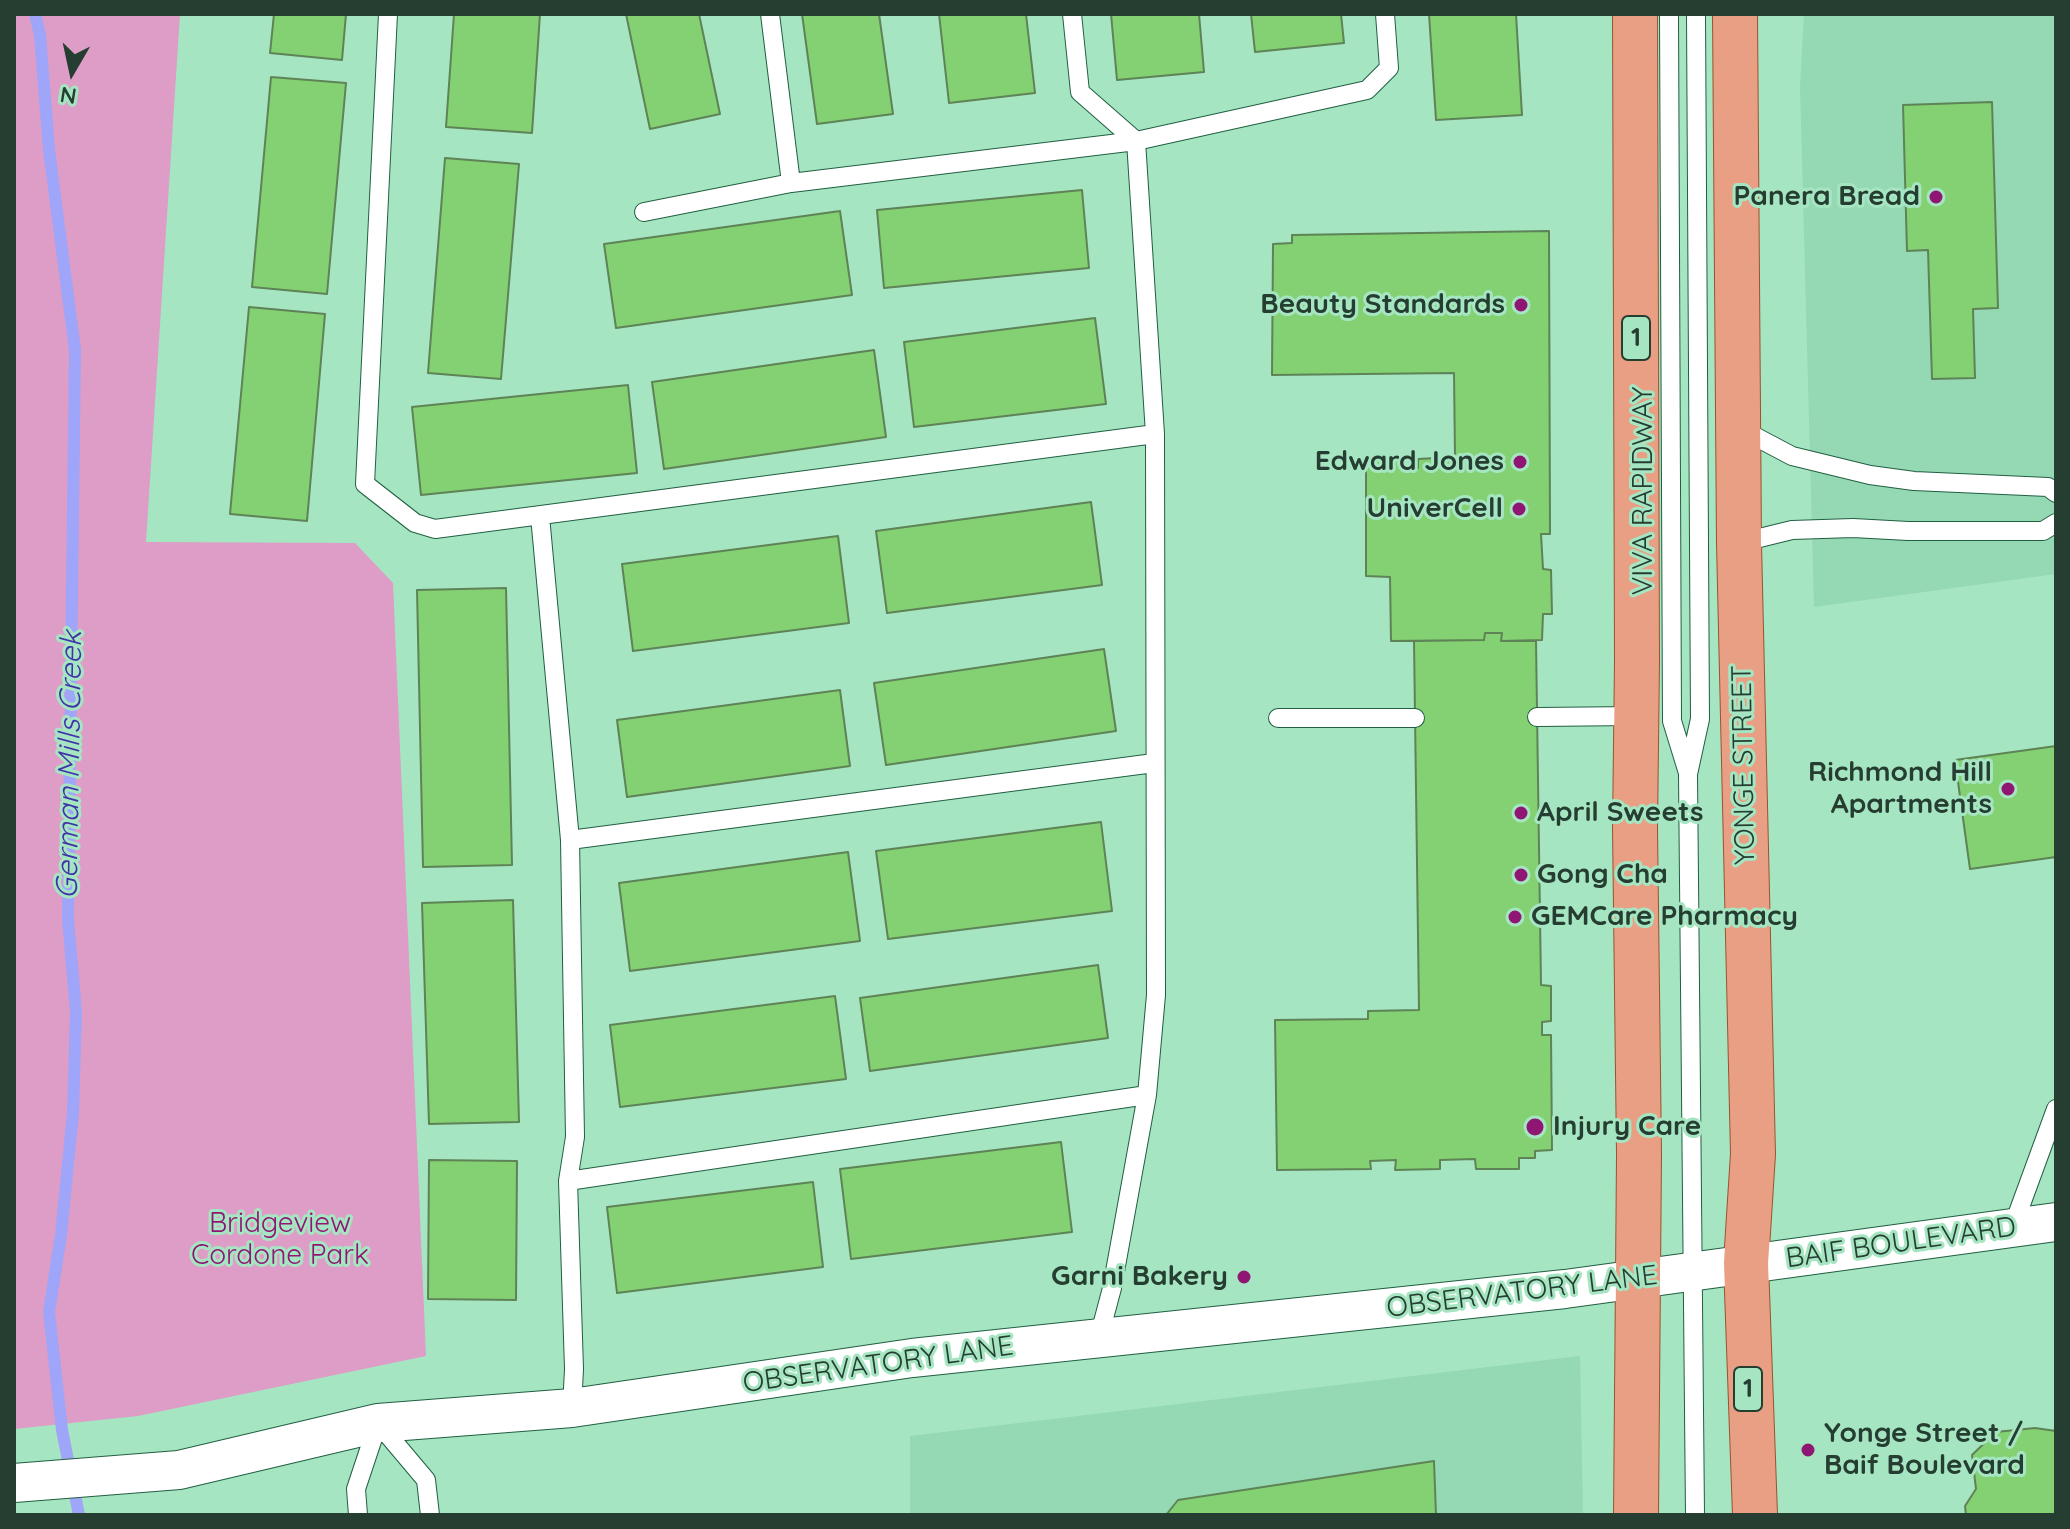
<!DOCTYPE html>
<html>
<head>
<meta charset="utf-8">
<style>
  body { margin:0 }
  #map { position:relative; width:2070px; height:1529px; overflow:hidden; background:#a6e5c2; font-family:Quicksand,sans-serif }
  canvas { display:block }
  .frame { position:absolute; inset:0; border:16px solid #253e31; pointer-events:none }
  .north { position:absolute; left:32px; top:32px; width:80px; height:80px; -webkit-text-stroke:6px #a6e5c2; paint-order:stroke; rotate:189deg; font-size:22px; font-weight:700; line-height:32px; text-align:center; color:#253e31 }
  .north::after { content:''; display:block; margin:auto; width:28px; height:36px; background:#253e31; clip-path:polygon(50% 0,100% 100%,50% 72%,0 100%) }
</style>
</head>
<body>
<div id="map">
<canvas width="2070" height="1529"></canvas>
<div class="frame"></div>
<div class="north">N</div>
</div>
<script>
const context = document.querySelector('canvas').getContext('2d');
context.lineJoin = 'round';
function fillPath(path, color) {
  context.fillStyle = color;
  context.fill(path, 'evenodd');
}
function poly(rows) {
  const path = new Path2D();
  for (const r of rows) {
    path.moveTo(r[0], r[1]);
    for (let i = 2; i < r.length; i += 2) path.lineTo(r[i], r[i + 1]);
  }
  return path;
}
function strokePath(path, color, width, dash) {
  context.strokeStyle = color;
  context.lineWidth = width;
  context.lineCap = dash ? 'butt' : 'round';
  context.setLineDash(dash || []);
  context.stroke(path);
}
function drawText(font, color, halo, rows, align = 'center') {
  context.font = font + ' Quicksand,sans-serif';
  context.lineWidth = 6;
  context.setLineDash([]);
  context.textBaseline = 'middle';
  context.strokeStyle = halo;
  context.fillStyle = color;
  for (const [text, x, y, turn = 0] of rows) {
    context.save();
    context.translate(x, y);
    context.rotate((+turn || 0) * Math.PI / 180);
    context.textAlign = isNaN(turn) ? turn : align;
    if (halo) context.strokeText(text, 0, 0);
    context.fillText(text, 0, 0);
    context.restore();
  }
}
fillPath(poly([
  [1804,14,2056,14,2056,574,1814,607,1800,86],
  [1580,1356,1583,1515,910,1515,910,1436]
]), '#94d9b3');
fillPath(poly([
  [14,14,180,14,146,542,355,543,393,583,426,1356,138,1416,14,1429]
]), '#dd9dc7');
strokePath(poly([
  [35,14,40,35,49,150,75,350,68,919,76,1012,73,1113,61,1235,49,1312,62,1430,79,1515]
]), '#9fa5f8', 12);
const building = poly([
  [274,14,346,14,342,60,270,53,274,14],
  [454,14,540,14,532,133,446,127,454,14],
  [626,14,699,14,720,114,650,129,626,14],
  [802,14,879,14,893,114,817,124,802,14],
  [939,14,1026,14,1035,93,949,103,939,14],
  [1111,14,1199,14,1204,72,1117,80,1111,14],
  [1251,14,1341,14,1344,43,1255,52,1251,14],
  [1429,14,1516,14,1522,115,1436,120,1429,14],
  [271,77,346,83,327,294,252,287,271,77],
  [1992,102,1998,308,1973,309,1975,378,1932,379,1928,250,1907,251,1903,105,1992,102],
  [445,158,519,164,501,379,428,373,445,158],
  [1082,190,1089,268,884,288,877,210,1082,190],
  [840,211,852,295,616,328,604,244,840,211],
  [1549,231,1550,534,1541,534,1543,569,1551,570,1552,614,1543,614,1542,640,1501,641,1502,633,1485,633,1484,640,1391,641,1390,577,1366,576,1366,460,1403,459,1403,469,1418,468,1418,459,1455,457,1454,373,1272,375,1273,244,1292,243,1292,235,1549,231],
  [249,307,325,314,307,521,230,514,249,307],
  [1095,318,1106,404,914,427,904,342,1095,318],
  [874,350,886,437,664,469,652,382,874,350],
  [628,385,637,473,421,495,412,407,628,385],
  [1091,502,1102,585,887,613,876,531,1091,502],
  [838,536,849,623,633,651,622,564,838,536],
  [506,588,512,865,423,867,417,590,506,588],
  [1485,633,1502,633,1501,641,1536,641,1541,985,1551,986,1551,1021,1542,1022,1542,1035,1551,1035,1552,1150,1535,1151,1535,1158,1519,1158,1519,1169,1476,1169,1475,1159,1440,1160,1440,1169,1395,1170,1396,1160,1370,1161,1371,1169,1277,1170,1275,1020,1368,1019,1368,1011,1419,1010,1414,641,1484,640,1485,633],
  [1104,649,1116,731,886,765,874,683,1104,649],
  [840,690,850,766,627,797,617,720,840,690],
  [2056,746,2056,857,1970,869,1955,760,2056,746],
  [1101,822,1112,911,888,939,876,851,1101,822],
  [848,852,860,941,630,971,619,883,848,852],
  [513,900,519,1122,429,1124,422,903,513,900],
  [1098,965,1108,1038,870,1071,860,998,1098,965],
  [835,996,846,1079,620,1107,610,1025,835,996],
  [1061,1142,1072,1232,851,1259,840,1169,1061,1142],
  [429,1160,517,1161,516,1300,428,1299,429,1160],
  [813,1182,823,1267,617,1293,607,1207,813,1182],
  [2035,1428,2056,1431,2056,1515,1966,1515,1965,1506,1976,1489,1972,1455,1996,1432,2035,1428],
  [1434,1461,1436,1515,1166,1515,1178,1500,1434,1461]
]);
fillPath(building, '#84d173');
strokePath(building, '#5e8356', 2);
const lane = poly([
  [388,14,365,484,415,523,435,529,1155,434],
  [770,14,791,183,1136,141,1367,90,1389,68,1385,14],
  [1072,14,1080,92,1136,141,1155,434,1156,995,1147,1095,1112,1288,1099,1337],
  [1669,14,1672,721,1688,773],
  [644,212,791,183],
  [1739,428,1792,456,1870,475,1914,481,2048,487,2056,493],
  [540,516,570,840,575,1137,568,1181,574,1369,572,1408],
  [1739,543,1792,530,1853,528,1908,531,2043,531,2056,523],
  [1537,717,1636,716],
  [1278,718,1415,718],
  [570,840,1154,763],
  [568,1181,1147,1095],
  [2012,1229,2056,1109],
  [378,1423,426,1480,430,1515],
  [358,1515,356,1489,378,1423],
  [1695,1515,1688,774,1700,719,1696,14]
]);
const street = poly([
  [14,1483,179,1470,378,1423,572,1408,912,1358,1565,1289,2056,1222]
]);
const primary = poly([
  [1635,14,1637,662,1635,827,1639,1155,1636,1515],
  [1735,14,1739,543,1753,1154,1746,1263,1755,1515]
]);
strokePath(lane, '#215f42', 20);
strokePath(street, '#215f42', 40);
strokePath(primary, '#995331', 46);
strokePath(lane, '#fff', 18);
strokePath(street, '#fff', 38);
strokePath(primary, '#e89f83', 44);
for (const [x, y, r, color] of [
  [1936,197,8,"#901674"],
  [1521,305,8,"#901674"],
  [1520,462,8,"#901674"],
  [1519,509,8,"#901674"],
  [2008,789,8,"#901674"],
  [1521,813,8,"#901674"],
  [1521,875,8,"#901674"],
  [1515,917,8,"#901674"],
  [1535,1127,10,"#901674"],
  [1244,1277,8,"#901674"],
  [1808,1450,8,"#901674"]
]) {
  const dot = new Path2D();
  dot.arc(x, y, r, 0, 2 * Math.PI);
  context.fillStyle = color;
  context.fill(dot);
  strokePath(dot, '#a6e5c2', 3);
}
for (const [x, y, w] of [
  [1636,338,28],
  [1748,1389,28]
]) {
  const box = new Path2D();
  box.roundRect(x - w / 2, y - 22, w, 44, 6);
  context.fillStyle = '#a6e5c2';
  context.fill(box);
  strokePath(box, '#253e31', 2);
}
drawText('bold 26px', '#253e31', null, [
  ["1",1636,338],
  ["1",1748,1389]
]);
drawText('bold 28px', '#253e31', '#a6e5c2', [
  ["Panera Bread",1920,197],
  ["Beauty Standards",1505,305],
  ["Edward Jones",1504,462],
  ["UniverCell",1503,509],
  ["Richmond Hill",1992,773],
  ["Apartments",1992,805],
  ["April Sweets",1537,813,"left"],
  ["Gong Cha",1537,875,"left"],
  ["GEMCare Pharmacy",1531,917,"left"],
  ["Injury Care",1553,1127,"left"],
  ["Garni Bakery",1228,1277],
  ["Yonge Street /",1824,1434,"left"],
  ["Baif Boulevard",1824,1466,"left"]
], 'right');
drawText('28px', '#253e31', '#a6e5c2', [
  ["VIVA RAPIDWAY",1644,491,-90],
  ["YONGE STREET",1744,765,-91],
  ["BAIF BOULEVARD",1901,1243,-8],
  ["OBSERVATORY LANE",1522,1292,-7],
  ["OBSERVATORY LANE",878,1365,-8]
]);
drawText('28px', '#901674', '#a6e5c2', [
  ["Bridgeview",280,1224],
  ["Cordone Park",280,1256]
]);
drawText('italic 30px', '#4033a9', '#a6e5c2', [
  ["German Mills Creek",70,765,-89]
]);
</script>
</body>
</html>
